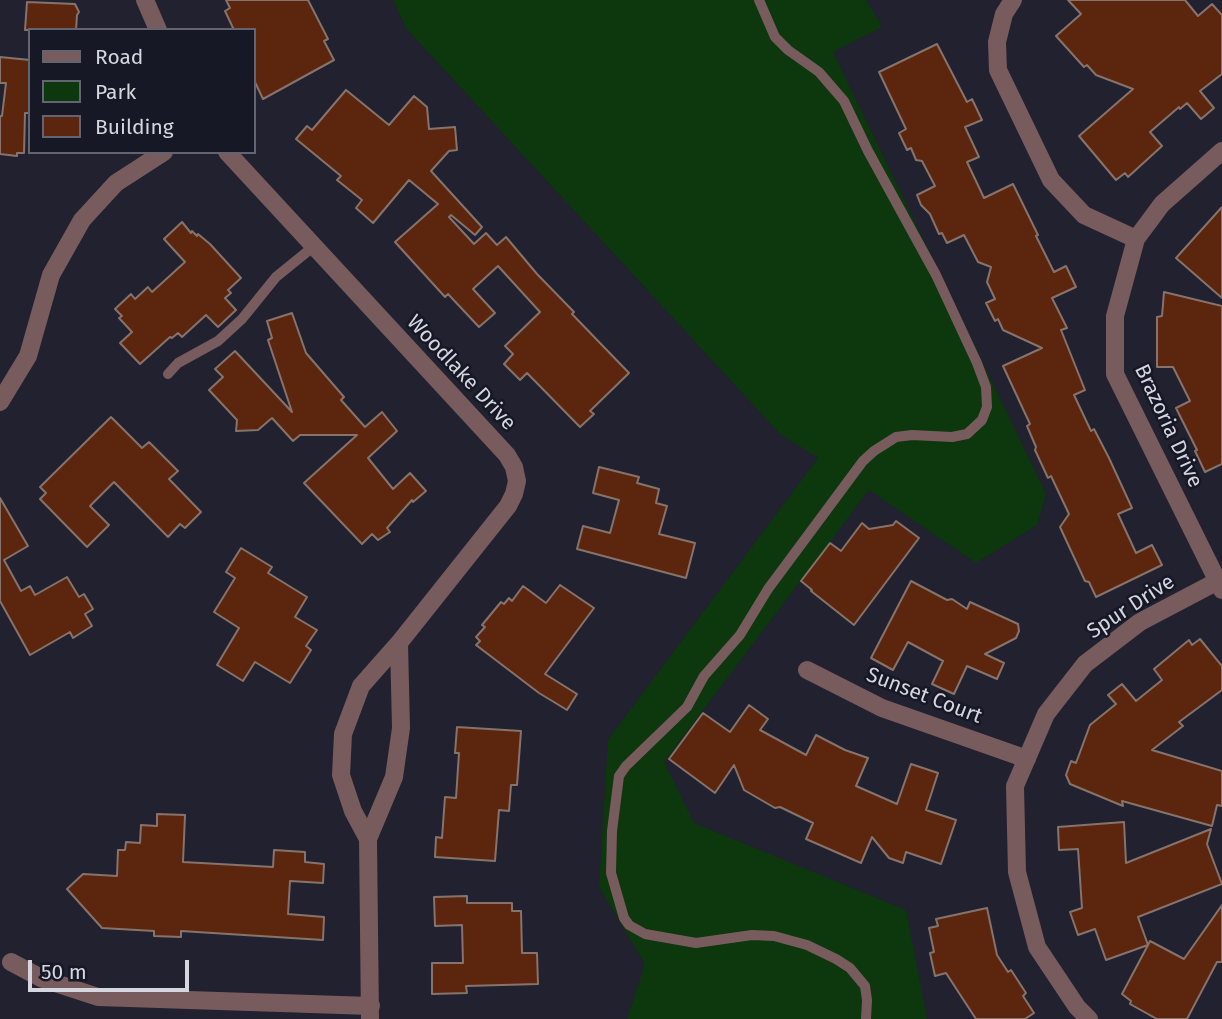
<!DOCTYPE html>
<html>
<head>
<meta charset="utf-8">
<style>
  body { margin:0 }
  #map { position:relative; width:1222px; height:1019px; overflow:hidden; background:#212130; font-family:"Fira Sans",sans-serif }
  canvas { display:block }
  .legend { position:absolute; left:28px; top:28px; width:228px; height:126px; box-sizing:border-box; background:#171826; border:2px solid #636470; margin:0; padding:9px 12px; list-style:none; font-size:21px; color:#d5d6e0 }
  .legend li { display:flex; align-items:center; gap:14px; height:35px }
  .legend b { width:35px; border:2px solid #636470 }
  .scale { position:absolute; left:28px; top:960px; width:161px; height:32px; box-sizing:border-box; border:4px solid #d5d6e0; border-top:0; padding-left:9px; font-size:21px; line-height:24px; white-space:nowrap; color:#d5d6e0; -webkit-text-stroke:5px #171826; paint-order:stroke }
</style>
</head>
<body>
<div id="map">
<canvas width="1222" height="1019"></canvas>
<ul class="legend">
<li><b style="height:9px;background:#785b5d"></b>Road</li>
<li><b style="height:19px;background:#0d370c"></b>Park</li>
<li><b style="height:19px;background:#5c260e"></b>Building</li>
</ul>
<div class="scale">50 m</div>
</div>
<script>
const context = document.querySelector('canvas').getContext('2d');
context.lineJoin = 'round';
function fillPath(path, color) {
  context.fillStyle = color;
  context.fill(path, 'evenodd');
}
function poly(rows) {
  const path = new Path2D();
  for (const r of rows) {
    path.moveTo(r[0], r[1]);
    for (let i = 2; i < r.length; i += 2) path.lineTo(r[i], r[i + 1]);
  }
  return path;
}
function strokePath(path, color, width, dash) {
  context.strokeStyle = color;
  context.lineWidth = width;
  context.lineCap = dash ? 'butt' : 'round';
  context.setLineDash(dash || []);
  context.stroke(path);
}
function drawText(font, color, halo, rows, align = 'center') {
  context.font = font + ' "Fira Sans",sans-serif';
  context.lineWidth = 5;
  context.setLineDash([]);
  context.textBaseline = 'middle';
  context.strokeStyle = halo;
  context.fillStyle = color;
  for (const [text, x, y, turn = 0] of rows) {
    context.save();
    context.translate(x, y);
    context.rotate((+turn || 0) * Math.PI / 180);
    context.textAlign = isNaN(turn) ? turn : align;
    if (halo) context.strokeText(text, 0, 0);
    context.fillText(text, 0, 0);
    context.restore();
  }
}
fillPath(poly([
  [393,0,866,0,882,27,833,52,1046,494,1037,525,976,563,869,490,664,762,694,823,906,910,927,1019,627,1019,645,964,599,887,608,740,818,458,780,434,406,28]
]), '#0d370c');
const building = poly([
  [226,0,308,0,328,39,324,41,334,60,263,99,254,80,254,30,234,30,225,11,230,8,226,0],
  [1068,0,1185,0,1198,16,1212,4,1222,15,1222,74,1200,91,1214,108,1201,119,1187,103,1180,109,1179,107,1150,132,1162,146,1128,177,1125,173,1116,180,1079,136,1133,89,1096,75,1087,65,1084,67,1056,36,1081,14,1068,0],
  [27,2,75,4,79,12,77,15,76,30,25,30,27,2],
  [937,44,967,102,972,99,982,120,965,127,979,157,967,162,984,198,1013,184,1038,235,1036,236,1054,272,1066,266,1076,287,1052,298,1067,328,1061,330,1085,390,1074,395,1091,431,1094,429,1109,458,1132,508,1118,514,1136,553,1152,545,1162,565,1096,597,1089,582,1085,581,1060,527,1069,514,1051,476,1048,478,1035,450,1036,447,1027,426,1030,424,1003,366,1042,348,1003,330,998,319,995,321,986,303,995,299,987,282,991,267,978,262,964,235,947,243,942,233,939,234,930,214,921,205,917,195,935,186,922,161,916,160,911,148,907,150,899,133,906,129,879,72,937,44],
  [0,57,30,60,30,113,25,113,24,153,17,153,17,156,0,154,0,116,2,116,6,83,0,83,0,57],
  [346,90,389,125,414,96,427,107,429,129,455,127,457,150,449,151,431,171,482,227,475,235,451,215,449,217,474,244,486,233,497,245,506,237,537,274,574,312,572,314,629,373,590,411,594,414,580,427,527,373,520,380,504,364,513,354,505,346,540,312,498,266,473,289,495,313,479,327,448,294,445,297,395,242,438,204,409,180,373,223,356,208,362,200,337,180,341,176,296,139,307,126,312,130,346,90],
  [1222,207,1222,298,1176,258,1222,207],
  [182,222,191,233,192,231,197,236,198,234,210,244,241,278,228,290,231,293,225,298,236,310,218,327,206,315,182,337,178,333,172,338,170,337,140,364,120,343,132,332,119,318,122,316,115,309,131,294,135,299,148,287,152,292,185,262,164,239,182,222],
  [1164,292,1222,306,1222,464,1205,472,1195,451,1197,450,1176,408,1190,401,1173,367,1157,367,1157,317,1162,316,1164,292],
  [292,313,306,353,344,397,341,400,365,427,382,412,397,431,368,458,393,489,410,473,426,491,413,502,412,500,387,528,390,532,378,540,372,534,362,544,304,483,357,435,300,435,293,441,272,418,258,430,236,431,237,420,209,390,223,377,215,369,235,351,292,412,268,340,272,338,267,321,292,313],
  [111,417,142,448,149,442,178,471,169,479,201,512,185,528,180,524,168,537,114,482,90,506,109,525,87,547,40,499,46,493,40,487,111,417],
  [599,467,639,477,637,483,659,489,656,503,667,506,659,534,695,543,686,578,577,549,583,526,610,533,619,500,593,493,599,467],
  [0,498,28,546,4,560,21,591,30,586,35,595,67,577,79,597,84,594,93,609,85,614,92,626,73,638,70,632,30,655,0,601,0,498],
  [896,521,919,538,854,625,811,591,812,590,801,581,830,543,841,551,862,523,869,529,893,525,896,521],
  [241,548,272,567,268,573,307,597,295,617,317,630,306,646,311,650,290,683,255,662,243,681,217,665,239,628,214,612,235,578,226,572,241,548],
  [911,581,947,600,952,599,967,609,970,602,1018,624,1019,631,1016,638,985,654,1004,663,997,679,967,666,954,694,932,684,943,661,908,642,893,670,871,658,911,581],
  [560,585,594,608,545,674,577,694,567,710,539,693,476,645,480,641,476,637,485,627,482,625,501,602,504,604,509,598,512,601,523,586,546,603,560,585],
  [1200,639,1222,666,1222,690,1179,722,1183,726,1152,750,1222,771,1222,806,1217,805,1212,826,1122,801,1123,806,1070,784,1066,775,1071,761,1076,763,1090,725,1116,704,1108,695,1122,684,1136,701,1162,680,1154,669,1189,640,1192,645,1200,639],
  [749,705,768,719,760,730,806,755,816,735,845,750,868,758,856,786,897,804,911,764,938,773,926,810,956,820,941,864,906,852,903,863,889,858,872,837,861,863,806,839,813,823,780,807,775,808,744,790,734,765,715,793,669,759,703,713,730,732,749,705],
  [457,727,521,731,517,785,511,785,509,811,499,810,495,861,435,857,436,837,442,838,445,797,456,798,459,753,455,753,457,727],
  [157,814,185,815,183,862,273,867,274,850,305,852,305,862,324,864,323,883,290,881,288,914,324,917,323,940,181,931,181,937,154,936,154,931,102,928,67,889,83,874,117,876,118,850,125,850,126,842,140,843,141,825,157,826,157,814],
  [1124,822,1126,863,1211,829,1207,844,1222,884,1138,917,1148,945,1150,941,1184,959,1222,905,1222,962,1217,962,1187,1019,1157,1019,1130,1004,1131,1001,1122,994,1148,945,1106,960,1095,929,1078,935,1070,912,1082,908,1078,849,1059,850,1058,827,1124,822],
  [467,896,467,903,512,903,512,911,521,911,522,953,537,953,538,984,466,986,467,993,432,994,432,963,463,963,462,925,435,926,434,897,467,896],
  [987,908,997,955,1008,972,1011,970,1026,993,1023,996,1034,1013,1025,1019,976,1019,946,973,935,976,930,953,934,952,929,928,938,926,936,919,987,908]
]);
fillPath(building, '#5c260e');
strokePath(building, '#86736b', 2);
strokePath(poly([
  [759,0,775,37,788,50,819,72,844,101,868,151,936,275,977,363,986,387,987,407,982,420,967,434,952,437,912,435,896,437,874,451,863,461,768,589,740,635,704,676,687,707,626,766,619,776,612,831,611,873,624,918,629,925,645,934,696,943,752,935,774,936,807,945,836,959,850,968,865,986,867,1000,866,1019],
  [168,374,178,363,218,341,242,319,276,277,313,247]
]), '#785b5d', 10);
strokePath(poly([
  [145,0,158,30],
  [1013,0,1004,14,997,42,998,70,1051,180,1084,215,1136,239],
  [1222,151,1162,204,1136,239,1115,316,1115,374,1222,590],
  [227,152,507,455,514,467,517,481,514,494,508,506,399,643,361,686,343,734,341,775,353,811,368,839],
  [0,402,28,356,51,275,82,220,116,183,164,152],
  [807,670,882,708,1027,759],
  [11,962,43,979,98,997,371,1006],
  [370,1019,368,839,394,777,401,728,399,643],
  [1089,1019,1077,1007,1037,947,1017,872,1015,786,1046,714,1085,664,1140,622,1216,582]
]), '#785b5d', 18);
drawText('21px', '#d5d6e0', '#171826', [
  ["Woodlake Drive",461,373,47],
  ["Brazoria Drive",1168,426,65],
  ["Spur Drive",1131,607,-33],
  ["Sunset Court",924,696,21]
]);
</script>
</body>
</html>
